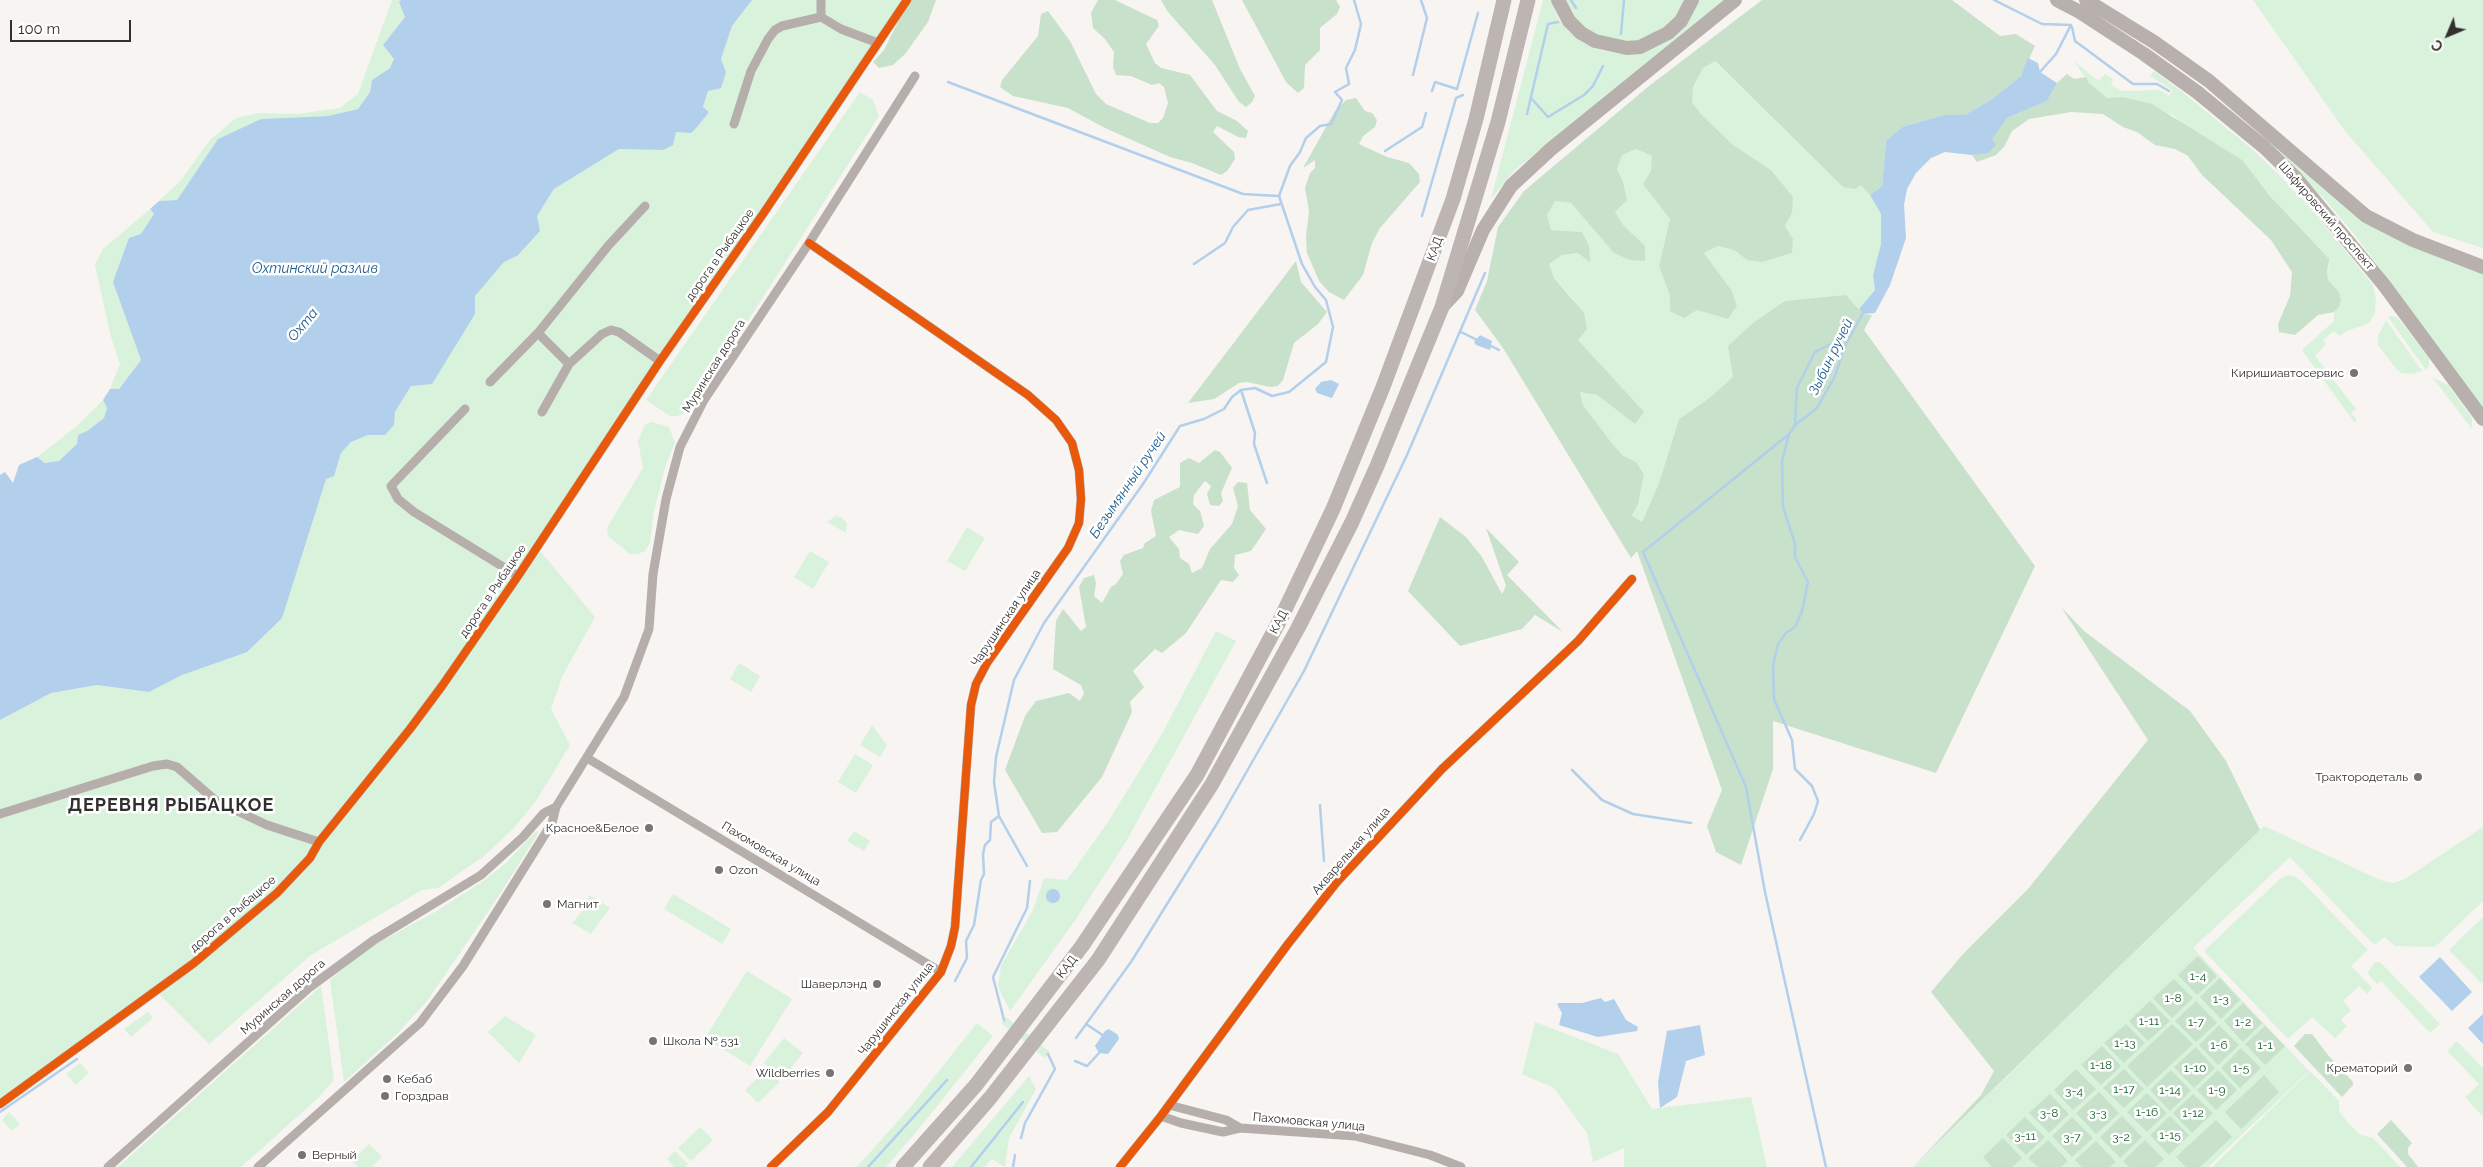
<!DOCTYPE html>
<html>
<head>
<meta charset="utf-8">
<style>
  body { margin:0 }
  #map { position:relative; width:2483px; height:1167px; overflow:hidden; background:#f7f4f1; font-family:Raleway,sans-serif }
  canvas { display:block }
  .north { position:absolute; left:2423px; top:10px; width:50px; height:50px; -webkit-text-stroke:4px #fff; paint-order:stroke; rotate:225deg; font-size:14px; font-weight:700; line-height:20px; text-align:center; color:#32302e }
  .north::after { content:''; display:block; margin:auto; width:18px; height:22px; background:#32302e; clip-path:polygon(50% 0,100% 100%,50% 72%,0 100%) }
  .scale { position:absolute; left:10px; top:20px; width:121px; height:22px; box-sizing:border-box; border:2px solid #32302e; border-top:0; padding-left:6px; font-size:15px; line-height:18px; white-space:nowrap; color:#32302e; -webkit-text-stroke:4px #fff; paint-order:stroke }
</style>
</head>
<body>
<div id="map">
<canvas width="2483" height="1167"></canvas>
<div class="north">С</div>
<div class="scale">100 m</div>
</div>
<script>
const context = document.querySelector('canvas').getContext('2d');
context.lineJoin = 'round';
function fillPath(path, color) {
  context.fillStyle = color;
  context.fill(path, 'evenodd');
}
function poly(rows) {
  const path = new Path2D();
  for (const r of rows) {
    if (r.length === 3) {
      path.moveTo(r[0] + r[2], r[1]);
      path.arc(r[0], r[1], r[2], 0, 2 * Math.PI);
      continue;
    }
    path.moveTo(r[0], r[1]);
    for (let i = 2; i < r.length; i += 2) path.lineTo(r[i], r[i + 1]);
  }
  return path;
}
function strokePath(path, color, width, dash) {
  context.strokeStyle = color;
  context.lineWidth = width;
  context.lineCap = dash ? 'butt' : 'round';
  context.setLineDash(dash || []);
  context.stroke(path);
}
function drawText(font, color, halo, rows, align = 'center') {
  context.font = font + ' Raleway,sans-serif';
  context.lineWidth = 5;
  context.setLineDash([]);
  context.textBaseline = 'middle';
  context.strokeStyle = halo;
  context.fillStyle = color;
  for (const [text, x, y, turn = 0] of rows) {
    context.save();
    context.translate(x, y);
    context.rotate((+turn || 0) * Math.PI / 180);
    context.textAlign = isNaN(turn) ? turn : align;
    if (halo) context.strokeText(text, 0, 0);
    context.fillText(text, 0, 0);
    context.restore();
  }
}
fillPath(poly([
  [392,0,401,0,399,2,405,17,383,45,394,59,390,68,372,80,370,92,358,109,328,116,261,119,218,139,177,200,159,201,181,180,210,140,236,118,259,113,297,114,340,108,358,94],
  [752,0,904,0,537,547,595,617,562,677,551,709,570,745,536,801,513,829,484,856,438,888,422,890,311,955,209,1044,153,988,0,1099,0,720,51,693,97,685,149,692,182,675,326,479,334,475,341,453,351,442,368,435,385,434,394,425,395,412,411,386,475,314,474,296,504,262,517,256,537,216,554,189,619,149,663,150,676,132,709,112,703,107,708,91,726,72,721,59,732,26],
  [1543,0,1551,0,1558,18,1569,32,1584,43,1600,50,1633,54,1669,40,1683,29,1693,13,1698,0,1725,0,1543,147,1514,171,1491,199],
  [1563,0,1686,0,1680,13,1670,24,1642,40,1629,43,1596,36,1570,16],
  [2253,0,2483,0,2483,248,2433,232,2345,131],
  [1714,61,1843,187,1861,185,1870,195,1881,214,1881,244,1873,275,1875,290,1859,309,1846,295,1733,377,1708,399,1679,419,1659,483,1642,522,1632,517,1638,504,1644,473,1636,462,1622,455,1611,442,1583,405,1580,391,1597,395,1622,414,1608,374,1578,340,1575,301,1554,278,1548,264,1562,255,1578,253,1582,232,1551,230,1547,215,1555,201,1571,203,1604,241,1633,234,1623,225,1615,212,1623,182,1617,169,1621,155,1636,149,1652,156,1652,196,1662,206,1670,219,1659,266,1670,296,1670,311,1697,310,1728,319,1737,306,1732,291,1704,253,1718,246,1734,250,1747,260,1793,239,1785,226,1792,213,1771,170,1733,145,1701,114,1692,102,1693,87,1703,68],
  [2074,61,2096,79,2100,80,2105,74,2113,79,2111,85,2122,91,2159,90,2170,96,2172,90,2150,76,2154,71,2181,91,2252,149,2279,175,2311,209,2373,285,2376,299,2375,313,2369,323,2347,331,2340,336,2334,331,2323,340,2326,344,2315,356,2356,409,2351,413,2357,420,2354,422,2302,350,2334,321,2334,312,2339,307,2338,291,2328,280,2327,273,2329,266,2241,160,2190,130,2173,115,2122,97,2107,98,2101,95,2089,83],
  [860,92,873,100,879,116,690,411,678,416,670,416,646,400],
  [2232,107,2331,194,2483,271,2483,408,2355,235,2325,200,2255,129,2230,109],
  [150,209,154,214,113,281,141,360,119,389,110,389,120,364,111,337,95,265,103,249],
  [2391,316,2397,317,2429,358,2429,366,2426,370,2388,317],
  [2386,320,2422,371,2412,374,2402,373,2397,370,2378,345,2378,336],
  [2433,378,2448,385,2472,418,2472,429],
  [103,400,107,408,104,418,87,431,78,435,77,444,59,461,45,463,37,457,77,426],
  [651,422,669,427,675,443,666,464,654,511,650,543,645,551,638,554,630,554,608,536,607,528,643,468,638,441,645,425],
  [836,516,842,518,847,523,846,533,827,522],
  [967,527,985,538,965,571,947,561],
  [810,551,829,562,813,589,794,577],
  [1216,631,1236,641,1127,840,1076,919,1010,1011,998,987,1001,966,1033,910,1044,878,1067,880,1108,822,1162,734],
  [739,663,760,676,751,692,730,679],
  [872,725,887,745,880,757,860,745],
  [855,754,873,765,856,793,838,782],
  [2264,826,2380,880,2393,883,2405,879,2483,827,2483,901,2435,947,2395,946,2385,937,2374,945,2290,857,2193,948,2309,1071,2208,1167,1914,1167],
  [536,831,539,832,500,894,427,1001,397,1034,344,1082,330,980,353,960,381,941,435,912,482,882,506,863],
  [854,831,870,841,864,851,847,841],
  [2288,875,2294,876,2302,882,2368,950,2351,966,2372,988,2367,994,2359,986,2343,1001,2351,1010,2341,1020,2347,1026,2335,1038,2312,1017,2288,1039,2204,951,2281,878],
  [673,894,731,929,722,944,664,909],
  [589,895,610,908,591,934,572,923,583,910],
  [2483,917,2483,981,2481,983,2449,950],
  [2375,962,2380,962,2440,1024,2430,1033,2381,981,2377,984,2367,973],
  [747,971,792,999,750,1066,705,1038],
  [321,986,334,1080,317,1099,241,1167,118,1167],
  [148,1012,153,1018,131,1037,124,1029],
  [505,1016,536,1035,519,1063,488,1032],
  [1006,1017,1050,1052,1045,1058,1001,1023],
  [1535,1022,1618,1054,1652,1109,1751,1097,1767,1167,1624,1167,1624,1148,1593,1162,1587,1133,1554,1088,1522,1074],
  [977,1023,993,1036,922,1125,886,1167,857,1167,907,1111],
  [784,1038,803,1053,783,1078,764,1063],
  [2457,1041,2483,1068,2483,1117,2465,1097,2479,1084,2447,1051],
  [80,1063,89,1073,76,1085,66,1074],
  [767,1069,780,1082,758,1103,745,1090],
  [2310,1071,2339,1101,2339,1111,2348,1123,2361,1135,2373,1138,2400,1167,2212,1167],
  [1029,1076,1036,1089,1009,1138,1005,1167,992,1159,985,1167,952,1167],
  [9,1112,20,1124,12,1131,2,1120],
  [700,1127,713,1140,691,1161,678,1148],
  [369,1144,382,1157,372,1167,358,1167,352,1161],
  [675,1151,688,1164,685,1167,674,1167,667,1159]
]), '#d9f2dc');
fillPath(poly([
  [911,0,936,0,928,22,905,54,893,65,879,68,873,62,884,50,900,18],
  [1098,0,1115,0,1157,20,1159,26,1146,44,1155,63,1161,68,1190,75,1217,111,1237,121,1248,131,1246,138,1238,137,1217,126,1213,132,1234,152,1235,159,1227,171,1221,175,1192,163,1170,157,1105,128,1068,108,1013,96,1000,87,1002,80,1038,36,1041,14,1048,11,1070,41,1096,94,1106,104,1150,123,1158,123,1163,118,1168,103,1164,87,1159,83,1152,85,1131,76,1116,75,1113,67,1114,52,1105,39,1093,28,1091,13],
  [1161,0,1212,0,1240,69,1255,96,1252,102,1246,107,1239,102,1215,65,1168,12],
  [1242,0,1336,0,1340,7,1337,14,1320,28,1320,50,1305,65,1304,88,1298,93,1286,82],
  [1762,0,1952,0,2000,36,2016,34,2035,46,2021,76,1992,99,1965,115,1944,115,1902,127,1886,141,1882,186,1870,195,1861,185,1855,189,1843,187,1715,61,1703,68,1693,87,1692,102,1701,114,1733,145,1771,170,1793,197,1792,213,1785,226,1793,239,1792,253,1762,262,1747,260,1734,250,1718,246,1704,253,1732,291,1737,306,1728,319,1697,310,1684,318,1670,311,1670,296,1659,266,1670,219,1643,184,1651,171,1652,156,1636,149,1622,155,1617,169,1623,182,1627,200,1615,212,1623,225,1645,246,1645,261,1630,260,1614,253,1571,203,1555,201,1547,215,1551,230,1582,232,1589,246,1590,262,1578,253,1562,255,1549,264,1554,278,1584,313,1587,329,1578,340,1644,412,1635,424,1597,395,1580,392,1583,405,1611,442,1622,455,1636,462,1644,474,1638,504,1632,516,1642,522,1659,483,1679,419,1708,399,1733,377,1728,346,1753,323,1785,301,1846,295,1863,314,1872,315,1864,330,2035,566,1936,773,1773,721,1773,769,1741,865,1716,852,1707,826,1722,790,1637,551,1631,558,1503,348,1475,310,1487,281,1498,227,1524,191,1649,86],
  [2067,74,2074,79,2086,77,2089,83,2107,98,2122,97,2152,104,2242,160,2271,197,2329,259,2327,273,2328,280,2338,291,2341,299,2339,307,2334,312,2318,315,2295,335,2279,332,2278,324,2290,296,2292,272,2271,240,2202,175,2188,156,2175,149,2155,145,2137,132,2123,127,2103,114,2071,112,2029,119,2012,131,2004,147,1996,155,1977,162,1972,155,1980,153,2007,118,2047,101,2057,83],
  [1356,98,1365,111,1372,113,1377,120,1375,127,1363,136,1359,144,1387,157,1409,163,1419,174,1420,182,1380,228,1372,243,1363,275,1344,300,1329,292,1319,281,1307,253,1306,237,1309,211,1305,188,1310,173,1315,168,1315,160,1303,168,1335,111,1346,100],
  [1296,261,1301,282,1327,312,1318,324,1294,343,1283,380,1278,386,1270,387,1247,382,1239,383,1214,399,1188,403],
  [1215,450,1220,452,1232,468,1221,493,1223,501,1219,506,1210,505,1207,494,1211,486,1205,481,1194,495,1193,504,1200,511,1204,526,1198,534,1179,530,1169,537,1179,549,1180,558,1189,564,1192,573,1202,568,1210,549,1232,524,1238,506,1233,488,1238,482,1247,483,1250,510,1266,529,1251,551,1235,555,1234,568,1239,575,1233,582,1221,580,1186,633,1162,653,1155,649,1133,671,1144,687,1130,702,1132,712,1102,777,1057,832,1042,833,1005,770,1025,716,1036,701,1069,693,1080,701,1084,693,1081,685,1053,669,1056,621,1063,609,1081,631,1086,627,1079,587,1084,578,1094,575,1096,583,1094,596,1102,603,1111,587,1116,584,1123,574,1120,561,1124,555,1143,548,1145,543,1156,536,1151,511,1154,500,1180,487,1180,463,1189,458,1199,463],
  [1440,517,1466,537,1482,557,1502,594,1506,586,1486,528,1519,562,1507,575,1563,632,1535,615,1522,629,1460,646,1408,591],
  [2061,607,2084,631,2190,711,2226,761,2260,830,1913,1167,1981,1095,1994,1071,1931,992,1963,954,2028,889,2148,740],
  [2198,956,2217,976,2197,995,2178,975],
  [2220,978,2240,1000,2221,1019,2200,997],
  [2174,979,2193,998,2172,1018,2153,998],
  [2150,1001,2170,1021,2148,1041,2129,1021],
  [2196,1001,2217,1023,2196,1042,2175,1021],
  [2243,1003,2262,1023,2243,1042,2224,1021],
  [2126,1024,2145,1043,2124,1063,2104,1043],
  [2172,1024,2193,1044,2147,1087,2127,1066],
  [2219,1025,2239,1045,2218,1065,2199,1045],
  [2265,1026,2285,1046,2265,1065,2245,1044],
  [2305,1034,2312,1034,2328,1055,2353,1082,2353,1085,2342,1097,2294,1046],
  [2102,1046,2121,1066,2101,1085,2081,1065],
  [2196,1047,2215,1068,2194,1088,2174,1067],
  [2241,1048,2261,1068,2240,1088,2221,1068],
  [2076,1069,2096,1089,2073,1110,2054,1090],
  [2124,1069,2144,1089,2124,1108,2103,1088],
  [2171,1070,2191,1091,2170,1111,2150,1090],
  [2218,1070,2237,1090,2216,1110,2197,1090],
  [2264,1075,2279,1092,2241,1129,2225,1112],
  [2099,1092,2119,1113,2096,1134,2076,1113],
  [2147,1093,2167,1113,2147,1132,2127,1112],
  [2050,1094,2069,1114,2049,1133,2029,1113],
  [2193,1094,2213,1113,2192,1133,2173,1113],
  [2122,1116,2142,1137,2120,1158,2100,1137],
  [2170,1116,2189,1135,2169,1155,2150,1135],
  [2025,1117,2045,1137,2026,1155,2006,1135],
  [2072,1117,2093,1138,2072,1157,2052,1136],
  [2216,1120,2232,1137,2200,1167,2186,1167,2176,1157],
  [2391,1120,2412,1143,2408,1148,2408,1154,2418,1167,2407,1167,2377,1134],
  [2003,1138,2022,1158,2012,1167,1992,1167,1983,1157],
  [2048,1140,2068,1161,2061,1167,2038,1167,2028,1158],
  [2145,1140,2164,1159,2156,1167,2129,1167,2123,1161],
  [2096,1141,2116,1162,2110,1167,2082,1167,2075,1160]
]), '#c8e1ca');
fillPath(poly([
  [401,0,752,0,732,26,721,59,726,72,721,88,708,91,703,107,709,112,697,127,691,133,676,132,673,145,663,150,619,149,554,189,537,216,540,231,517,256,504,262,475,296,475,314,432,384,411,386,395,412,394,425,385,435,368,435,351,442,341,453,334,476,326,479,282,618,247,652,182,675,149,692,97,685,51,693,0,720,0,475,5,472,13,483,19,465,37,457,45,463,59,461,77,444,78,435,87,431,104,418,107,408,103,400,110,389,119,389,141,360,113,282,129,238,141,234,154,214,150,209,159,201,177,200,218,139,261,119,328,116,358,109,370,92,372,80,390,68,394,59,383,45,405,17,399,2],
  [2028,58,2038,63,2040,72,2057,83,2047,101,2007,118,1992,139,1996,145,1988,153,1972,155,1945,152,1931,158,1916,173,1907,189,1904,205,1906,238,1890,285,1875,313,1863,314,1859,309,1875,290,1873,275,1881,244,1881,214,1870,195,1882,186,1886,141,1902,127,1944,115,1965,115,1992,99,2021,76],
  [1480,335,1492,341,1490,350,1476,345,1474,342],
  [1331,380,1339,384,1332,398,1317,393,1315,389,1321,382],
  [1053,896,7],
  [2440,957,2472,992,2452,1011,2419,977],
  [1601,998,1605,1002,1614,999,1626,1020,1638,1027,1637,1031,1598,1037,1559,1025,1562,1013,1557,1004,1559,1003,1582,1003],
  [2483,1014,2483,1044,2468,1028],
  [1700,1025,1705,1055,1686,1061,1677,1097,1660,1108,1658,1082,1667,1031],
  [1109,1029,1118,1035,1119,1039,1108,1054,1099,1053,1095,1046,1105,1031]
]), '#b2cfeb');
strokePath(poly([
  [1571,0,1576,8],
  [1994,0,2042,24,2071,25],
  [2072,27,2075,41,2133,84,2157,84,2169,91],
  [1621,34,1624,0],
  [2039,73,2056,54,2071,25],
  [1413,75,1427,18,1421,0],
  [948,82,1243,194,1278,196],
  [1432,91,1435,82,1457,89,1478,13],
  [1531,98,1548,117,1584,95,1593,86,1603,66],
  [1527,114,1548,24,1558,22],
  [1385,151,1422,127,1426,113],
  [1422,216,1456,98,1463,95],
  [1194,264,1225,243,1233,227,1248,210,1281,204],
  [1461,332,1477,340],
  [1489,345,1499,350],
  [1241,390,1255,433,1254,444,1267,483],
  [1795,425,1797,388,1815,352,1853,332],
  [1788,435,1643,552,1746,787,1765,892,1826,1167],
  [1572,770,1602,800,1633,814,1691,823],
  [1320,805,1324,861],
  [1800,840,1814,814,1818,801,1812,786,1795,769,1792,740,1774,699,1773,665,1778,644,1786,633,1795,627,1802,611,1808,582,1795,557,1795,544,1783,507,1782,461,1789,434,1795,425,1817,408,1834,378,1846,344,1864,311],
  [1027,866,999,816,994,782,996,757,1014,680,1044,623,1143,484,1180,426,1204,419,1224,409,1232,397,1241,390,1255,388,1272,396,1289,392,1326,362,1333,327,1326,300,1315,287,1302,264,1279,196,1290,166,1300,152,1306,138,1320,126,1331,124,1342,100,1335,92,1349,84,1346,68,1355,50,1361,24,1354,0],
  [955,981,967,958,966,941,974,925,981,880,984,874,983,854,985,845,990,840,991,822,999,816],
  [1004,1020,993,977,1027,908,1030,881],
  [1086,1024,1104,1036],
  [1076,1038,1131,962,1218,822,1304,671,1407,455,1485,273],
  [1075,1061,1087,1066,1100,1052],
  [0,1112,77,1059],
  [1021,1138,1025,1123,1055,1069,1048,1054],
  [868,1167,947,1080],
  [971,1167,1023,1102],
  [1013,1167,1015,1155]
]), '#b2cfeb', 2.5);
strokePath(poly([
  [821,17,841,29,878,43],
  [734,124,751,71,768,39,775,30,782,26,821,17,821,0],
  [538,333,569,364],
  [490,382,538,333,608,246,645,206],
  [465,409,391,486,398,499,414,512,518,576],
  [542,412,569,364,602,334,611,330,619,332,660,361],
  [587,758,941,972],
  [0,814,153,766,167,764,177,767,216,801,267,825,319,842],
  [0,1104,194,963,277,893,310,858,319,842,410,729,442,686,518,576,660,361,763,214,907,0],
  [1169,1105,1226,1120,1240,1128],
  [1161,1116,1181,1123,1223,1132,1240,1128,1355,1136,1430,1155,1461,1167],
  [108,1167,310,987,374,940,481,875,523,837,544,813,556,807],
  [258,1167,420,1023,463,966,552,823,556,807,624,697,649,629,653,574,666,499,680,447,704,400,809,243,915,76],
  [771,1167,828,1112,941,972,951,946,955,927,971,705,976,684,987,663,1068,548,1079,523,1081,499,1079,470,1072,443,1056,420,1028,395,809,243],
  [1120,1167,1161,1116,1288,944,1337,882,1442,769,1578,641,1632,579]
]), '#b6aeaa', 9);
strokePath(poly([
  [1558,0,1569,21,1581,33,1595,41,1627,48,1640,47,1668,33,1681,21,1692,0],
  [2057,0,2078,11,2144,54,2197,92,2264,147,2295,177,2384,285,2483,419],
  [2086,0,2154,42,2209,81,2366,216,2413,240,2483,267],
  [1442,307,1457,291,1483,230,1511,186,1551,149,1735,0]
]), '#b8b0ad', 14);
strokePath(poly([
  [903,1167,976,1085,1082,946,1197,775,1281,618,1333,509,1383,387,1453,199,1476,119,1504,0],
  [930,1167,990,1098,1098,960,1212,784,1298,628,1352,522,1377,466,1442,307,1498,122,1528,0]
]), '#bdb5b1', 15);
strokePath(poly([
  [0,1104,194,963,277,893,310,858,319,842,410,729,442,686,518,576,660,361,763,214,907,0],
  [771,1167,828,1112,941,972,951,946,955,927,971,705,976,684,987,663,1068,548,1079,523,1081,499,1079,470,1072,443,1056,420,1028,395,809,243],
  [1120,1167,1161,1116,1288,944,1337,882,1442,769,1578,641,1632,579]
]), '#e8590c', 8);
for (const [x, y, r, color] of [
  [2354,373,5,"#777572"],
  [2418,777,5,"#777572"],
  [649,828,5,"#777572"],
  [719,870,5,"#777572"],
  [547,904,5,"#777572"],
  [877,984,5,"#777572"],
  [653,1041,5,"#777572"],
  [2408,1068,5,"#777572"],
  [830,1073,5,"#777572"],
  [387,1079,5,"#777572"],
  [385,1096,5,"#777572"],
  [302,1155,5,"#777572"]
]) {
  const dot = new Path2D();
  dot.arc(x, y, r, 0, 2 * Math.PI);
  context.fillStyle = color;
  context.fill(dot);
  strokePath(dot, '#fff', 2);
}
drawText('12px', '#32302e', '#fff', [
  ["Шафировский проспект",2326,216,49],
  ["КАД",1435,249,-70],
  ["дорога в Рыбацкое",720,255,-55],
  ["Муринская дорога",714,366,-58],
  ["дорога в Рыбацкое",493,591,-56],
  ["Чарушинская улица",1006,618,-56],
  ["КАД",1279,622,-63],
  ["Акварельная улица",1351,851,-49],
  ["Пахомовская улица",771,854,31],
  ["дорога в Рыбацкое",233,914,-41],
  ["КАД",1067,967,-52],
  ["Муринская дорога",283,997,-41],
  ["Чарушинская улица",896,1009,-52],
  ["Пахомовская улица",1309,1122,5]
]);
drawText('12px', '#32302e', '#fff', [
  ["Киришиавтосервис",2344,373],
  ["Трактородеталь",2408,777],
  ["Красное&Белое",639,828],
  ["Ozon",729,870,"left"],
  ["Магнит",557,904,"left"],
  ["Шаверлэнд",867,984],
  ["Школа № 531",663,1041,"left"],
  ["Крематорий",2398,1068],
  ["Wildberries",820,1073],
  ["Кебаб",397,1079,"left"],
  ["Горздрав",395,1096,"left"],
  ["Верный",312,1155,"left"]
], 'right');
drawText('12px', '#176030', '#fff', [
  ["1-4",2198,976],
  ["1-8",2173,998],
  ["1-3",2221,999],
  ["1-11",2149,1021],
  ["1-7",2196,1022],
  ["1-2",2243,1022],
  ["1-13",2125,1043],
  ["1-6",2219,1045],
  ["1-1",2265,1045],
  ["1-18",2101,1065],
  ["1-10",2195,1068],
  ["1-5",2241,1068],
  ["1-17",2124,1089],
  ["1-14",2170,1090],
  ["1-9",2217,1090],
  ["3-4",2074,1091],
  ["1-16",2147,1112],
  ["3-8",2049,1113],
  ["3-3",2098,1113],
  ["1-12",2193,1113],
  ["1-15",2170,1135],
  ["3-11",2025,1136],
  ["3-7",2072,1137],
  ["3-2",2121,1137]
]);
drawText('italic 14px', '#1a5a8d', '#fff', [
  ["Охтинский разлив",315,269],
  ["Охта",303,325,-50],
  ["Зыбин ручей",1831,357,-64],
  ["Безымянный ручей",1128,485,-56]
]);
context.letterSpacing = '1px';
drawText('bold 18px', '#32302e', '#fff', [
  ["ДЕРЕВНЯ РЫБАЦКОЕ",171,806]
]);
context.letterSpacing = '0px';
</script>
</body>
</html>
